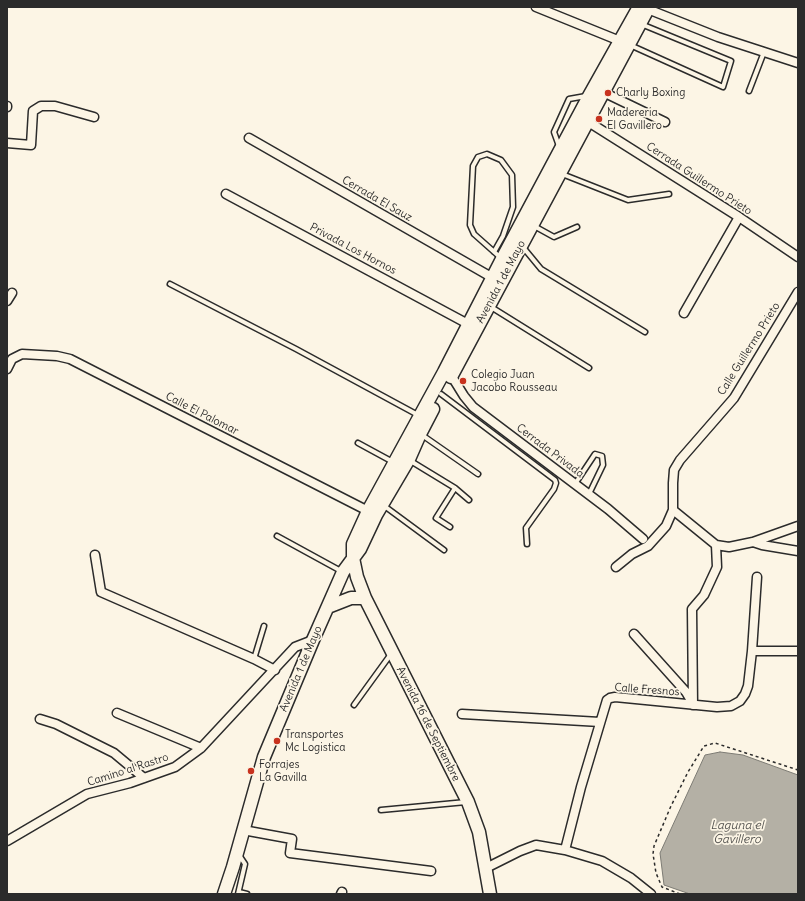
<!DOCTYPE html>
<html>
<head>
<meta charset="utf-8">
<style>
  body { margin:0 }
  #map { position:relative; width:805px; height:901px; overflow:hidden; background:#fcf5e5; font-family:Delius,sans-serif }
  canvas { display:block }
  .frame { position:absolute; inset:0; border:8px solid #2b2b2b; pointer-events:none }
</style>
</head>
<body>
<div id="map">
<canvas width="805" height="901"></canvas>
<div class="frame"></div>
</div>
<script>
const context = document.querySelector('canvas').getContext('2d');
context.lineJoin = 'round';
function fillPath(path, color) {
  context.fillStyle = color;
  context.fill(path, 'evenodd');
}
function poly(rows) {
  const path = new Path2D();
  for (const r of rows) {
    path.moveTo(r[0], r[1]);
    for (let i = 2; i < r.length; i += 2) path.lineTo(r[i], r[i + 1]);
  }
  return path;
}
function strokePath(path, color, width, dash) {
  context.strokeStyle = color;
  context.lineWidth = width;
  context.lineCap = dash ? 'butt' : 'round';
  context.setLineDash(dash || []);
  context.stroke(path);
}
function drawText(font, color, halo, rows, align = 'center') {
  context.font = font + ' Delius,sans-serif';
  context.lineWidth = 3.5;
  context.setLineDash([]);
  context.textBaseline = 'middle';
  context.strokeStyle = halo;
  context.fillStyle = color;
  for (const [text, x, y, turn = 0] of rows) {
    context.save();
    context.translate(x, y);
    context.rotate((+turn || 0) * Math.PI / 180);
    context.textAlign = isNaN(turn) ? turn : align;
    if (halo) context.strokeText(text, 0, 0);
    context.fillText(text, 0, 0);
    context.restore();
  }
}
const water = poly([
  [720,752,743,755,798,775,798,894,690,894,664,885,660,853,705,755,720,752]
]);
fillPath(water, '#b4b0a5');
strokePath(water, '#7d7b74', 1);
const lane = poly([
  [630,45,723,87,731,61,641,24],
  [749,91,764,52],
  [559,146,554,132,569,99,586,96],
  [562,174,628,200,669,194],
  [534,226,554,237,577,227],
  [522,246,541,269,645,332],
  [494,252,503,236,513,207,512,175,501,160,487,154,478,157,473,166,470,225,474,234,501,258],
  [170,284,296,349,418,415],
  [491,307,589,368],
  [441,394,555,480,556,483,554,489,526,528,527,544],
  [422,435,478,474],
  [358,443,393,462],
  [409,460,455,488,469,500],
  [575,484,595,454,602,456,603,465,589,494],
  [383,505,444,550],
  [450,527,436,518,455,488],
  [277,536,341,571],
  [254,659,264,626],
  [354,705,391,654],
  [381,810,466,802],
  [239,892,247,894],
  [238,894,245,864,239,855]
]);
const street = poly([
  [536,7,625,43],
  [645,8,718,37,798,63],
  [603,92,665,122],
  [7,106,7,107],
  [587,121,739,217,798,257],
  [249,138,493,278],
  [7,143,31,145,33,111,41,106,55,106,94,117],
  [226,194,468,324],
  [7,301,12,293],
  [684,313,739,217],
  [7,369,12,359,22,354,57,356,70,359,372,513],
  [451,375,464,396,473,407,608,509,643,539],
  [673,510,716,545,729,547,753,542,798,526],
  [753,542,762,545,798,551],
  [95,555,101,592,254,659,275,670],
  [616,567,632,554,648,546,666,526,673,510,673,483,674,470,680,460,734,398,798,292],
  [634,634,686,692,693,704],
  [752,651,798,651],
  [693,705,692,609,704,595,717,567,716,545],
  [117,713,201,748],
  [462,714,600,722],
  [40,719,56,724,114,753,144,778],
  [243,830,292,839,290,853,431,871],
  [7,841,87,794,130,783,175,767,201,748,295,647,313,640],
  [565,850,581,787,607,700,610,698,615,697,717,707,731,706,740,701,745,694,748,686,752,651,757,577],
  [486,868,520,851,536,845,565,850,602,861,631,878,651,894],
  [341,894,342,892]
]);
const secondary = poly([
  [451,377,649,7],
  [328,607,351,598,365,598],
  [224,894,233,867,264,757,313,640,343,572,360,549,376,515,409,459,420,434,433,409],
  [490,894,479,832,468,802,365,598,357,577,353,558,353,544,368,511,444,372,502,259,589,96,639,7]
]);
strokePath(lane, '#2b2b2b', 7);
strokePath(street, '#2b2b2b', 11);
strokePath(secondary, '#2b2b2b', 15);
strokePath(poly([
  [680,894,662,887,656,873,653,854,654,846,671,806,688,772,704,746,715,743,798,770]
]), '#2b2b2b', 1.5, [3, 3]);
strokePath(lane, '#fcf5e5', 4);
strokePath(street, '#fcf5e5', 8);
strokePath(secondary, '#fcf5e5', 12);
for (const [x, y, r, color] of [
  [608,93,4,"#c8321e"],
  [599,119,4,"#c8321e"],
  [463,381,4,"#c8321e"],
  [277,741,4,"#c8321e"],
  [251,771,4,"#c8321e"]
]) {
  const dot = new Path2D();
  dot.arc(x, y, r, 0, 2 * Math.PI);
  context.fillStyle = color;
  context.fill(dot);
  strokePath(dot, '#fcf5e5', 1.5);
}
drawText('11px', '#2b2b2b', '#fcf5e5', [
  ["Charly Boxing",616,93],
  ["Madereria",607,113],
  ["El Gavillero",607,126],
  ["Colegio Juan",471,375],
  ["Jacobo Rousseau",471,388],
  ["Transportes",285,735],
  ["Mc Logistica",285,748],
  ["Forrajes",259,765],
  ["La Gavilla",259,778]
], 'left');
drawText('11px', '#2b2b2b', '#fcf5e5', [
  ["Cerrada Guillermo Prieto",699,179,33],
  ["Cerrada El Sauz",377,199,30],
  ["Privada Los Hornos",353,249,28],
  ["Avenida 1 de Mayo",501,282,-62],
  ["Calle Guillermo Prieto",749,349,-58],
  ["Calle El Palomar",202,414,27],
  ["Cerrada Privada",550,451,37],
  ["Avenida 1 de Mayo",301,669,-67],
  ["Calle Fresnos",647,690,4],
  ["Avenida 16 de Septiembre",428,724,63],
  ["Camino al Rastro",128,770,-18]
]);
drawText('italic 12px', '#545350', '#fcf5e5', [
  ["Laguna el",737,826],
  ["Gavillero",737,840]
]);
</script>
</body>
</html>
